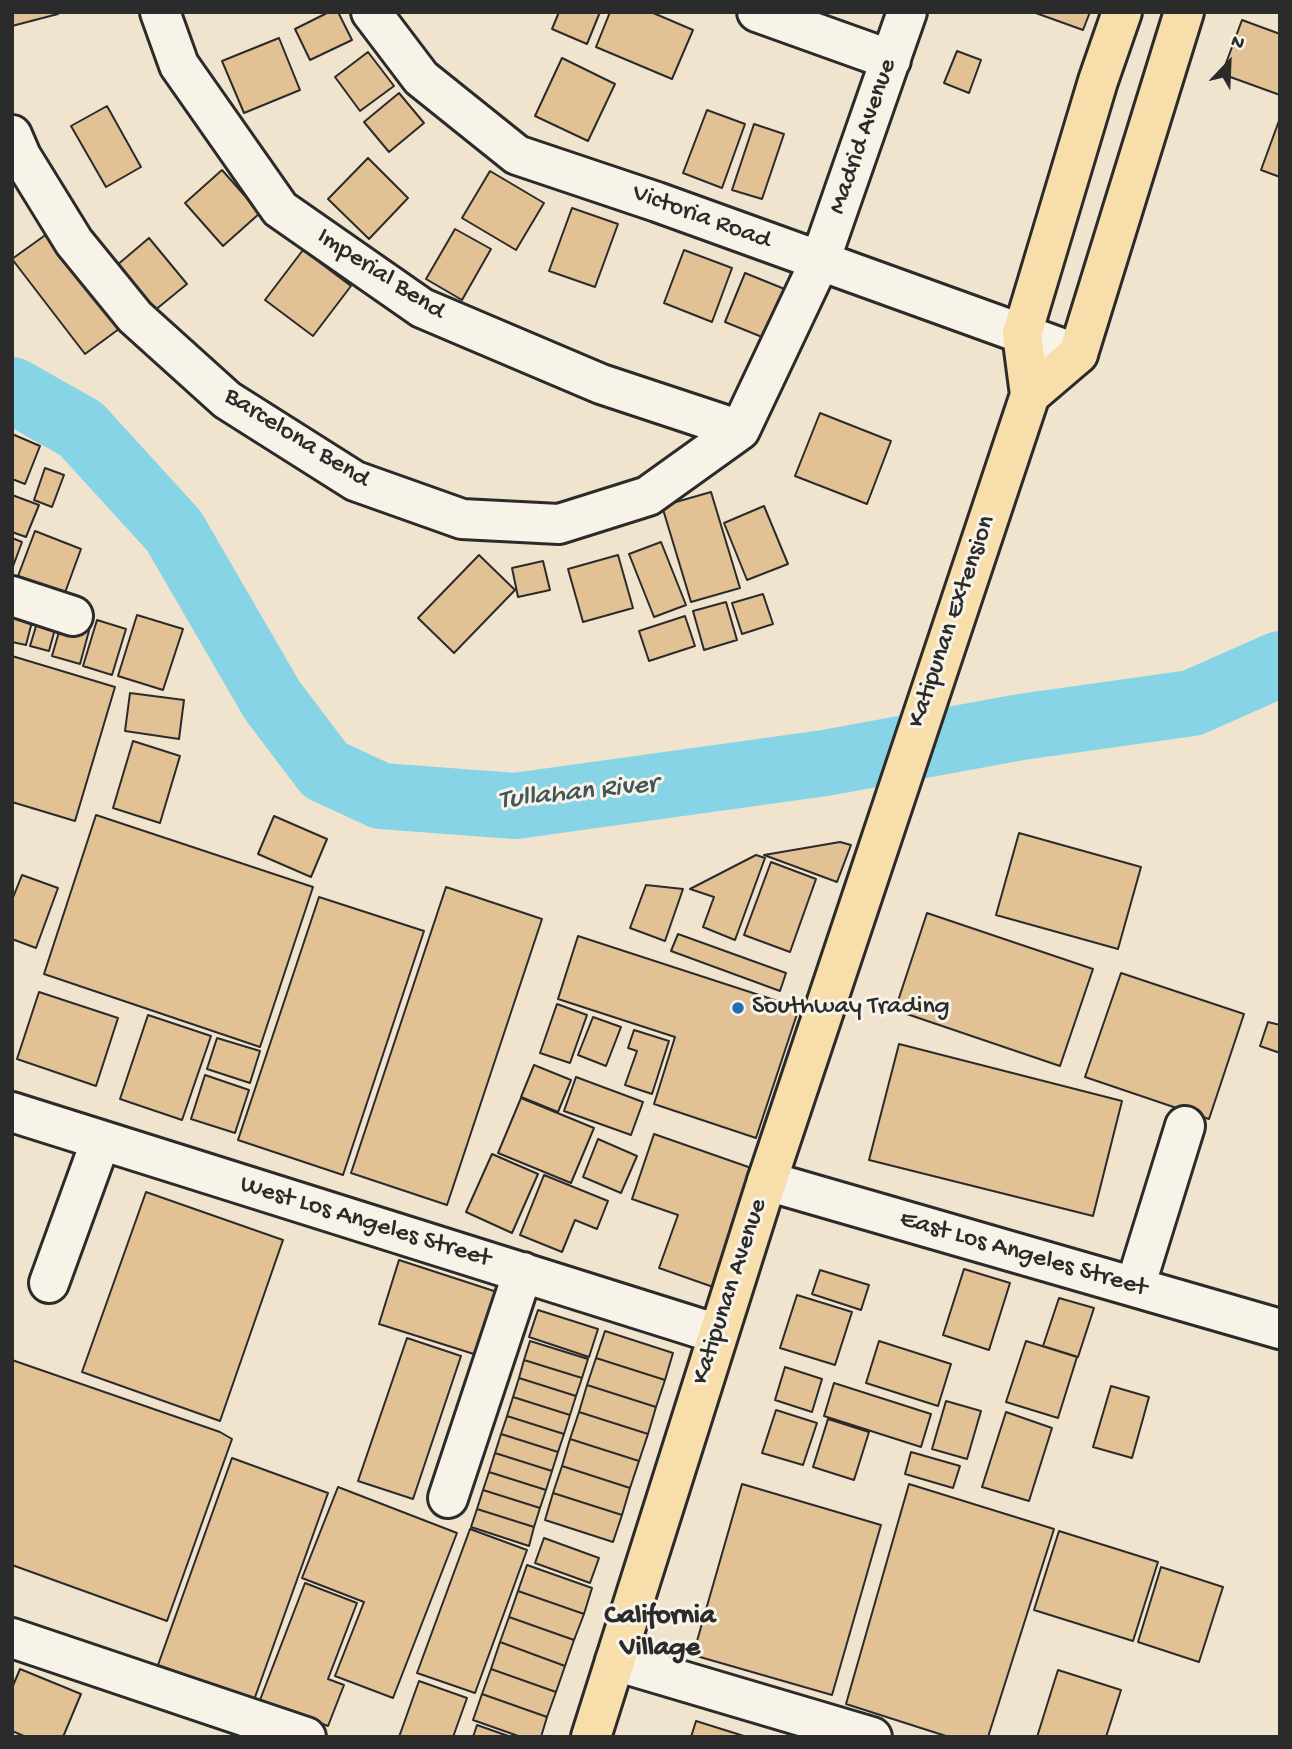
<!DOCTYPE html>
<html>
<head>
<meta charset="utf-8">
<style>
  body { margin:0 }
  #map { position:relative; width:1292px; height:1749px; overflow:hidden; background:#f1e4cf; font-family:"Gochi Hand",sans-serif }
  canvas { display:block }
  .frame { position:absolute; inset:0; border:14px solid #2b2b2b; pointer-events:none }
  .north { position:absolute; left:1194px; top:28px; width:70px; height:70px; -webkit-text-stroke:5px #f7f3e8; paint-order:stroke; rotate:23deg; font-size:19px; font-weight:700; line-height:28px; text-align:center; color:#2b2b2b }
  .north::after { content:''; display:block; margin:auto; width:24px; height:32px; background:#2b2b2b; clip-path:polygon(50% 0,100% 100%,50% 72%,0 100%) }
</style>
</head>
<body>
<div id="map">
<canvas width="1292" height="1749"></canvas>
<div class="frame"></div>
<div class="north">N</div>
</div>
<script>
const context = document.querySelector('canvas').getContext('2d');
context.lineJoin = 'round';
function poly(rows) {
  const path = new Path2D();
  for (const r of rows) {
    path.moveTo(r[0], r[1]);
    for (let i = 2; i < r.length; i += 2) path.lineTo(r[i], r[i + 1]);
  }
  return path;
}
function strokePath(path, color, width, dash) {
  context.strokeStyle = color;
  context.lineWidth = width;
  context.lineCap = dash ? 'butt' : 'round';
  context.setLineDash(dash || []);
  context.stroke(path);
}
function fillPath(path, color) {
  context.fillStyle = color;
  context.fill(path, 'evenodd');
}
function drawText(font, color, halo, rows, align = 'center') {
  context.font = font + ' "Gochi Hand",sans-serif';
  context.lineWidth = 6;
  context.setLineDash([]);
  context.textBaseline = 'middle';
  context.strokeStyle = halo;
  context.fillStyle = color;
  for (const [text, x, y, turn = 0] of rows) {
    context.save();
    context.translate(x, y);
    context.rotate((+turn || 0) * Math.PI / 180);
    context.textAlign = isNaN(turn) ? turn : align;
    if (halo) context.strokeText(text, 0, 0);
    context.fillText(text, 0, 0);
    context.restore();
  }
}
strokePath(poly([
  [12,390,81,429,174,531,272,700,325,770,381,796,515,806,825,763,1021,727,1192,703,1280,664]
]), '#87d4e6', 66);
const building = poly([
  [12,12,57,12,58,14,12,26,12,12],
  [329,12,338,12,352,40,310,60,295,29,329,12],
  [559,12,600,12,587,44,552,29,559,12],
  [610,12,651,12,693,30,672,79,596,47,610,12],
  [1033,12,1090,12,1083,30,1033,12],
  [1242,20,1280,34,1280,95,1222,74,1242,20],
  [279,38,300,90,244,113,222,61,279,38],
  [957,51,981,60,969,93,944,83,957,51],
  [368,52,394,86,360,111,335,77,368,52],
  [562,58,615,84,588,141,535,116,562,58],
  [399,93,424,123,389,152,364,122,399,93],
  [107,106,141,167,106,187,71,126,107,106],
  [707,110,745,124,722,188,683,173,707,110],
  [1280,118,1280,177,1261,170,1280,118],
  [754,124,784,134,762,199,732,190,754,124],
  [368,158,408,198,369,239,328,199,368,158],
  [222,170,260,213,223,246,185,203,222,170],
  [490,171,544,203,516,250,462,218,490,171],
  [572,208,618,224,595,287,549,271,572,208],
  [455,229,491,249,462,300,426,279,455,229],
  [51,231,123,326,85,354,12,259,51,231],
  [149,238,187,284,154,311,116,266,149,238],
  [303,250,351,286,313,336,265,300,303,250],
  [684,250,732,268,712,322,664,303,684,250],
  [745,273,787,290,767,339,725,322,745,273],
  [820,413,891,441,867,504,795,476,820,413],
  [12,434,40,446,25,484,12,479,12,434],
  [45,468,64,475,52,507,34,500,45,468],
  [711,492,740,588,691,602,662,506,711,492],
  [12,495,39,505,26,537,12,532,12,495],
  [764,506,788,564,747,580,724,523,764,506],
  [35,531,81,549,59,609,12,592,35,531],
  [12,538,22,542,12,569,12,538],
  [661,542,686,605,654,617,629,554,661,542],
  [479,555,515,590,454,653,418,618,479,555],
  [618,555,633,608,583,622,568,569,618,555],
  [543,561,550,590,518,597,512,568,543,561],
  [763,594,773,624,742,634,732,603,763,594],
  [726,602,737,640,704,650,693,611,726,602],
  [12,612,33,618,26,645,12,642,12,612],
  [40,613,58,618,49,651,30,646,40,613],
  [137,615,183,629,163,690,118,676,137,615],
  [685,616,695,646,649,661,639,631,685,616],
  [63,618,90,627,80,664,52,656,63,618],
  [97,620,126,629,112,675,83,666,97,620],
  [12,656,115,687,75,821,12,802,12,656],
  [130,693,184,700,179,739,125,731,130,693],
  [133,741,180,756,160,823,113,808,133,741],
  [96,815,313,887,260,1047,44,974,96,815],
  [274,816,327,839,311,877,258,854,274,816],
  [1019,833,1141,867,1118,949,996,915,1019,833],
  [840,842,851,845,837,882,764,855,840,842],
  [756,855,765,858,735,940,703,927,714,897,690,889,756,855],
  [771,862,816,879,790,952,744,935,771,862],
  [22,875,58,888,36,948,12,939,12,900,22,875],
  [646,885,683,889,665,941,630,928,646,885],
  [446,887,542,919,447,1205,351,1173,446,887],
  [319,897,424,931,343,1175,238,1140,319,897],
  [927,913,1093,969,1060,1066,895,1010,927,913],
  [678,934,786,973,780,991,671,951,678,934],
  [578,936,799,1008,756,1138,654,1104,675,1037,558,999,578,936],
  [1121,973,1244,1014,1209,1119,1085,1077,1121,973],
  [39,992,118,1018,96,1086,17,1059,39,992],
  [557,1004,587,1015,570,1063,540,1053,557,1004],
  [148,1015,211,1036,182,1120,120,1099,148,1015],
  [593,1017,621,1027,606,1066,578,1055,593,1017],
  [1268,1022,1280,1025,1280,1053,1260,1046,1268,1022],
  [634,1030,669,1041,652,1094,625,1085,637,1051,628,1048,634,1030],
  [217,1038,260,1051,250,1083,207,1069,217,1038],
  [899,1044,1122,1101,1093,1216,869,1160,899,1044],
  [534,1065,571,1080,558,1112,521,1097,534,1065],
  [205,1075,249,1090,235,1133,191,1119,205,1075],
  [576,1077,643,1102,631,1135,564,1111,576,1077],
  [521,1098,594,1128,571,1183,498,1153,521,1098],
  [654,1134,757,1170,716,1288,659,1268,678,1215,632,1199,654,1134],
  [598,1139,637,1156,621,1193,583,1177,598,1139],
  [492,1154,538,1174,512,1233,466,1212,492,1154],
  [544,1175,608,1201,597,1229,575,1220,562,1252,520,1235,544,1175],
  [146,1192,283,1240,220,1421,82,1372,146,1192],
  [399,1260,497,1292,477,1355,379,1324,399,1260],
  [964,1269,1010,1283,989,1350,943,1335,964,1269],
  [820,1270,869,1285,861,1310,812,1294,820,1270],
  [797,1295,852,1312,835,1365,780,1348,797,1295],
  [1059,1298,1094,1308,1078,1357,1043,1346,1059,1298],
  [538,1310,598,1329,589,1357,529,1337,538,1310],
  [605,1331,673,1353,665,1380,596,1358,605,1331],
  [407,1338,461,1356,413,1499,358,1481,407,1338],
  [530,1341,588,1359,582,1378,524,1360,530,1341],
  [879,1341,951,1364,938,1406,866,1383,879,1341],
  [1026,1341,1077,1357,1058,1418,1006,1402,1026,1341],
  [596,1358,665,1380,656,1407,587,1385,596,1358],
  [12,1360,220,1432,232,1439,167,1621,12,1565,12,1360],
  [524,1360,582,1378,576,1396,519,1378,524,1360],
  [785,1367,822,1379,812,1412,775,1400,785,1367],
  [519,1378,576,1396,570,1415,513,1397,519,1378],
  [834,1383,931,1414,921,1447,824,1416,834,1383],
  [587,1385,656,1407,648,1434,579,1412,587,1385],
  [1111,1386,1149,1397,1132,1458,1093,1447,1111,1386],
  [513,1397,570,1415,564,1434,507,1416,513,1397],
  [946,1401,981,1411,967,1459,932,1449,946,1401],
  [776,1410,817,1423,803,1465,762,1453,776,1410],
  [579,1412,648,1434,639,1461,570,1439,579,1412],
  [1006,1412,1052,1428,1029,1501,982,1487,1006,1412],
  [507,1416,564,1434,558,1452,501,1434,507,1416],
  [828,1419,869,1432,854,1480,813,1467,828,1419],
  [501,1434,558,1452,552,1471,495,1453,501,1434],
  [570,1439,639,1461,630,1488,562,1466,570,1439],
  [911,1452,960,1466,953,1488,905,1474,911,1452],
  [495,1453,552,1471,546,1490,489,1472,495,1453],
  [232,1458,328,1493,254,1700,158,1665,232,1458],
  [562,1466,630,1488,622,1515,553,1493,562,1466],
  [489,1472,546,1490,540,1508,483,1490,489,1472],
  [742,1484,881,1525,832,1695,693,1655,742,1484],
  [909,1484,1054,1529,988,1737,949,1737,846,1704,909,1484],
  [338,1487,457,1533,393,1698,335,1676,364,1602,302,1578,338,1487],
  [483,1490,540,1508,534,1527,477,1509,483,1490],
  [553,1493,622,1515,613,1542,545,1520,553,1493],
  [477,1509,534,1527,529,1546,471,1527,477,1509],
  [470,1529,527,1550,475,1693,417,1673,470,1529],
  [1059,1531,1158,1562,1133,1641,1034,1610,1059,1531],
  [544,1538,599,1558,590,1583,535,1563,544,1538],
  [527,1565,592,1588,584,1614,518,1591,527,1565],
  [1161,1567,1223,1587,1199,1662,1138,1642,1161,1567],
  [305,1583,357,1603,328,1679,344,1685,328,1726,260,1700,305,1583],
  [518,1591,584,1614,574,1640,509,1617,518,1591],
  [509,1617,574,1640,565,1666,500,1642,509,1617],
  [500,1642,565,1666,556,1692,491,1669,500,1642],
  [20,1669,81,1694,63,1737,26,1737,12,1731,12,1688,20,1669],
  [491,1669,556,1692,547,1717,482,1694,491,1669],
  [1058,1670,1121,1690,1106,1737,1037,1737,1058,1670],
  [419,1681,467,1698,453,1737,399,1737,419,1681],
  [482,1694,547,1717,541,1737,521,1737,473,1720,482,1694],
  [696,1721,747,1737,691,1737,696,1721],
  [477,1725,511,1737,473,1737,477,1725]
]);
fillPath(building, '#e2c294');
strokePath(building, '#2b2b2b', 2);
const minor = poly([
  [160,12,179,65,280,209,422,308,601,384,740,430],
  [371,12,421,78,517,155,657,202,1078,354],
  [757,12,891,60],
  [12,135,21,156,74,242,135,317,227,400,355,481,462,519,559,524,648,496,740,430,820,261,907,12],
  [12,596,73,616],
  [12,1112,718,1334],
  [767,1181,1280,1329],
  [49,1283,101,1140],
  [1135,1287,1185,1126],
  [448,1498,523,1272],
  [12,1638,306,1737],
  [615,1661,872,1737]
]);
const major = poly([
  [1030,395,1078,354,1184,12],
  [591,1737,767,1181,1030,395,1022,334,1098,81,1122,12]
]);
strokePath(minor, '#2b2b2b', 44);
strokePath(major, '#2b2b2b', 44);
strokePath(minor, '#f7f3e8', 38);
strokePath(major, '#f8deab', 38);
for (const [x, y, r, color] of [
  [738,1008,7,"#1f6fb2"]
]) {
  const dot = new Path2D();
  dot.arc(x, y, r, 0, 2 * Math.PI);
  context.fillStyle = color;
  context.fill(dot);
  strokePath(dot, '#f7f3e8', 2.5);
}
drawText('26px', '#2b2b2b', '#f7f3e8', [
  ["Madrid Avenue",864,137,-71],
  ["Victoria Road",701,218,20],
  ["Imperial Bend",380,275,33],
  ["Barcelona Bend",296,439,32],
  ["Katipunan Extension",953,622,-71],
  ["West Los Angeles Street",365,1223,17],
  ["East Los Angeles Street",1023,1255,16],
  ["Katipunan Avenue",731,1292,-72]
]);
drawText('26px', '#2b2b2b', '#f7f3e8', [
  ["Southway Trading",752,1008]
], 'left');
drawText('italic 28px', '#42555a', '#f7f3e8', [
  ["Tullahan River",578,794,-6]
]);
drawText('bold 28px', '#2b2b2b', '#f7f3e8', [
  ["California",660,1618],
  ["Village",660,1650]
]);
</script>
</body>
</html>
